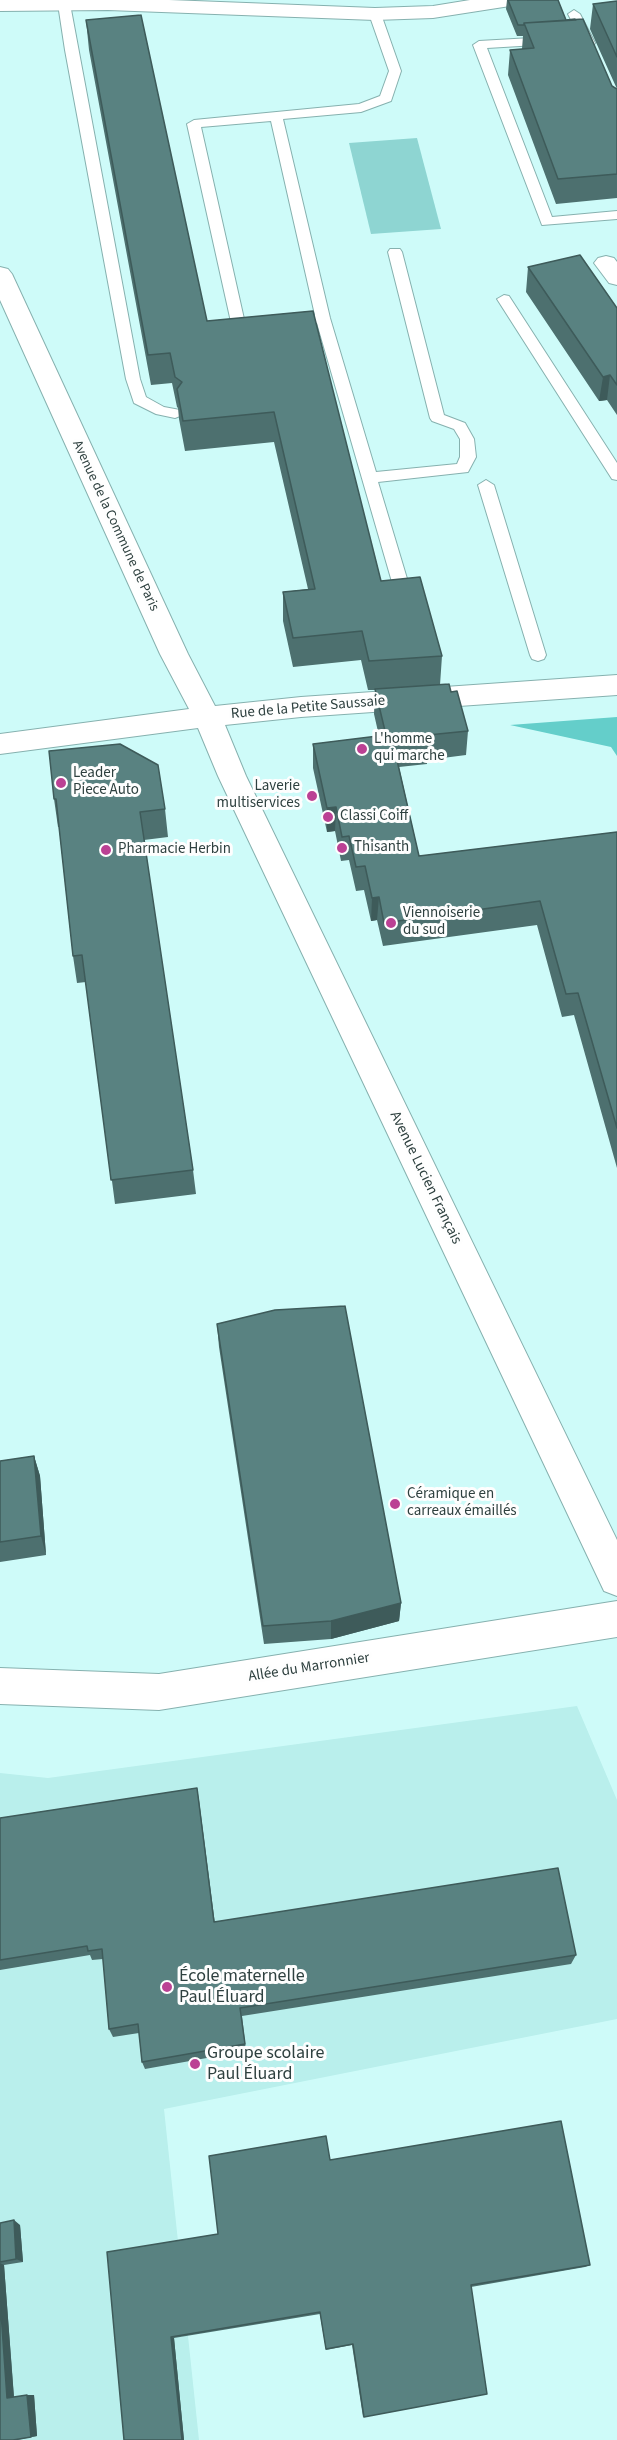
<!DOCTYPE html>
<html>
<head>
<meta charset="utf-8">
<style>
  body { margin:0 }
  canvas { display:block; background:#cefbf9 }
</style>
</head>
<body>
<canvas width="617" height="2440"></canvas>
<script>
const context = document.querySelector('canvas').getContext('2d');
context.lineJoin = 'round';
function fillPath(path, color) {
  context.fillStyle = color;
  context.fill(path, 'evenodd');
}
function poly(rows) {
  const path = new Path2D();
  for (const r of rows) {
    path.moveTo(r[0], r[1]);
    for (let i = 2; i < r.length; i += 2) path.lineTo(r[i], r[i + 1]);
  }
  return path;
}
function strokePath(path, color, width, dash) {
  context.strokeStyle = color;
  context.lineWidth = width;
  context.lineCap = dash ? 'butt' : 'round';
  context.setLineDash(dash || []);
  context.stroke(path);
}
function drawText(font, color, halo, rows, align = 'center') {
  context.font = font + ' "Source Sans 3",sans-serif';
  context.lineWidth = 6;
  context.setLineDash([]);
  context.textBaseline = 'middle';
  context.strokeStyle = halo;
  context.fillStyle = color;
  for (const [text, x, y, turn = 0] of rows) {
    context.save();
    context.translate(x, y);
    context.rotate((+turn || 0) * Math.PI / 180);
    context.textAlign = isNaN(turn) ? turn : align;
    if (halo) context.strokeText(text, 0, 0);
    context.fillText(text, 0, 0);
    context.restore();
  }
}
fillPath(poly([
  [577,1706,617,1800,617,2019,164,2109,199,2440,0,2440,0,1773,48,1778]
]), '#b9efec');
fillPath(poly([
  [417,138,441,229,371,234,349,143]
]), '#8ed5d2');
fillPath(poly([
  [617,717,617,756,611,747,510,725]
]), '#64ceca');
const service = poly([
  [64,0,70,4,140,379,146,397,164,407,180,410,182,413,180,416,175,418,156,414,134,403,126,379,65,50,58,4,64,0],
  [375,10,381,14,401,71,391,101,361,112,283,119,330,318,376,472,457,464,460,457,460,439,454,429,432,421,430,418,388,252,390,249,400,249,402,252,444,415,465,423,474,439,476,457,468,472,378,482,408,582,406,586,400,587,394,586,392,582,317,323,291,326,284,322,291,318,315,315,271,121,201,127,244,319,263,322,265,325,258,329,233,325,231,322,187,124,194,120,359,104,380,96,389,71,369,14,375,10],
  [574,10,580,14,595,43,593,46,585,46,583,43,568,14,574,10],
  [549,37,553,38,555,41,553,44,487,48,552,217,617,211,617,219,542,225,473,45,479,41,549,37],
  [504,295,509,296,617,463,617,480,612,479,497,299,504,295],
  [486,480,494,485,546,655,544,659,538,661,532,659,530,655,478,485,486,480]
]);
const minor = poly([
  [0,0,169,0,375,8,433,6,470,0,520,0,517,4,510,6,433,18,375,20,108,10,0,11,0,0],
  [606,256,614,258,617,262,617,285,609,283,594,263,598,258,606,256],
  [0,267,8,269,12,274,188,654,215,706,301,697,617,675,617,695,301,717,225,725,246,776,617,1540,617,1596,604,1591,218,776,198,728,0,754,0,734,189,709,160,654,0,300,0,267],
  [617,1601,617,1637,159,1710,0,1704,0,1668,159,1674,617,1601]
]);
strokePath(service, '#86b1af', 2);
strokePath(minor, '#86b1af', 2);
fillPath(service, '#fff');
fillPath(minor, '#fff');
fillPath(poly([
  [507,0,558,0,566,20,612,86,617,89,590,29,593,4,617,1,617,198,556,204,508,75,510,50,522,49,523,36,517,36,506,9],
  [86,20,207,321,313,311,381,581,442,656,440,685,451,692,468,731,466,755,427,760,427,764,399,767,419,856,617,832,617,1168,574,1015,562,1017,537,925,383,946,377,920,371,921,364,890,356,891,349,860,341,861,335,831,327,832,313,768,313,744,379,736,374,714,375,690,368,690,361,660,293,667,283,621,283,592,308,589,274,442,185,451,179,419,178,408,177,407,172,383,151,385,89,50],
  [528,267,617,308,617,415,607,400,599,401,526,292],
  [54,799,165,809,168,837,144,840,193,1170,196,1194,115,1204,86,982,77,983,73,956,59,827,58,827],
  [217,1324,401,1603,399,1621,331,1639,264,1644,219,1347],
  [34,1456,40,1476,46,1555,0,1562,0,1461],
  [197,1788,214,1922,576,1955,571,1964,242,2016,246,2051,145,2069,142,2062,139,2033,113,2037,109,2029,103,1959,92,1960,90,1955,0,1970,0,1818],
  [330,2160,590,2265,585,2267,471,2287,487,2394,363,2417,352,2345,326,2350,320,2314,174,2338,184,2440,124,2440,218,2234],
  [0,2223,20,2225,23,2262,4,2265,14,2397,27,2395,34,2395,37,2436,17,2440,0,2440]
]), '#4d706f');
fillPath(poly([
  [610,375,607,400,599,401,603,377],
  [336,807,335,831,327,832,327,808],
  [379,897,377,920,371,921,372,898],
  [34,1456,40,1476,46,1555,41,1536],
  [401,1603,399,1621,331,1639,331,1621],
  [197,1788,199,1800,216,1932,214,1922],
  [14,2220,20,2225,23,2262,16,2259],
  [0,2263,4,2265,14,2399,7,2398,0,2298],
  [171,2337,174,2338,184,2440,182,2440],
  [27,2395,34,2395,37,2436,31,2437]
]), '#3e5b5a');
const building = poly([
  [508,0,558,0,566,20,575,19,576,20,524,23,524,25,518,25,508,0],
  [617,1,617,57,593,4,617,1],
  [141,15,207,321,313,311,381,581,420,577,442,656,369,661,362,631,293,638,283,592,315,589,274,412,183,421,177,389,182,382,175,377,170,353,148,355,86,20,141,15],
  [583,19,612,86,617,89,617,174,558,179,510,50,534,48,524,23,583,19],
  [580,255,617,308,617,385,610,375,603,377,528,267,580,255],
  [449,684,451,692,457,691,468,731,428,735,429,740,393,743,419,856,617,832,617,1128,578,993,566,994,540,901,384,923,379,897,372,898,365,866,356,867,349,836,342,837,336,807,327,808,313,744,386,735,375,689,449,684],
  [120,744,158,765,165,809,140,812,193,1170,111,1180,82,955,73,956,56,799,54,799,49,751,120,744],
  [345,1306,401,1603,331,1621,263,1626,217,1324,275,1310,345,1306],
  [34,1456,41,1536,0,1542,0,1461,34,1456],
  [197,1788,214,1922,558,1868,576,1955,240,2008,245,2044,142,2062,138,2024,109,2029,102,1949,88,1951,87,1946,0,1960,0,1818,197,1788],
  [561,2121,590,2265,471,2285,487,2394,364,2417,353,2344,326,2349,320,2312,171,2337,182,2440,124,2440,107,2252,218,2234,209,2156,326,2136,330,2160,561,2121],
  [14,2220,16,2259,0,2262,0,2223,14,2220],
  [0,2298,7,2398,27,2395,31,2437,13,2440,0,2440,0,2298]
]);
fillPath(building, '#598281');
strokePath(building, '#3e5b5a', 1.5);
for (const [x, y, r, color] of [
  [362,749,6,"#bb4194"],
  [61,783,6,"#bb4194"],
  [312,796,6,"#bb4194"],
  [328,817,6,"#bb4194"],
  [342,848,6,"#bb4194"],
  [106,850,6,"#bb4194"],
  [391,923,6,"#bb4194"],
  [395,1504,6,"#bb4194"],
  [167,1987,6,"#bb4194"],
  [195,2064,6,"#bb4194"]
]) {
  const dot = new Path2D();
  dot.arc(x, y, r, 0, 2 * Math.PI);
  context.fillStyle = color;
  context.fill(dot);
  strokePath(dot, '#fefefe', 2);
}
drawText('14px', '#2e403f', '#fefefe', [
  ["Avenue de la Commune de Paris",115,526,65]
]);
drawText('15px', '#2e403f', '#fefefe', [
  ["Rue de la Petite Saussaie",308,708,-5],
  ["Avenue Lucien Français",425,1178,64],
  ["Allée du Marronnier",309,1668,-9]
]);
drawText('15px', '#2e403f', '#fefefe', [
  ["L'homme",374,740],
  ["qui marche",374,757],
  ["Leader",73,774],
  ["Piece Auto",73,791],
  ["Laverie",300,787,"right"],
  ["multiservices",300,804,"right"],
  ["Classi Coiff",340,817],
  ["Thisanth",354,848],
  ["Pharmacie Herbin",118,850],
  ["Viennoiserie",403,914],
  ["du sud",403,931],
  ["Céramique en",407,1495],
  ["carreaux émaillés",407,1512]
], 'left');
drawText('18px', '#2e403f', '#fefefe', [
  ["École maternelle",179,1977],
  ["Paul Éluard",179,1998],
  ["Groupe scolaire",207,2054],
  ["Paul Éluard",207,2075]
], 'left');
</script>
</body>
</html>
